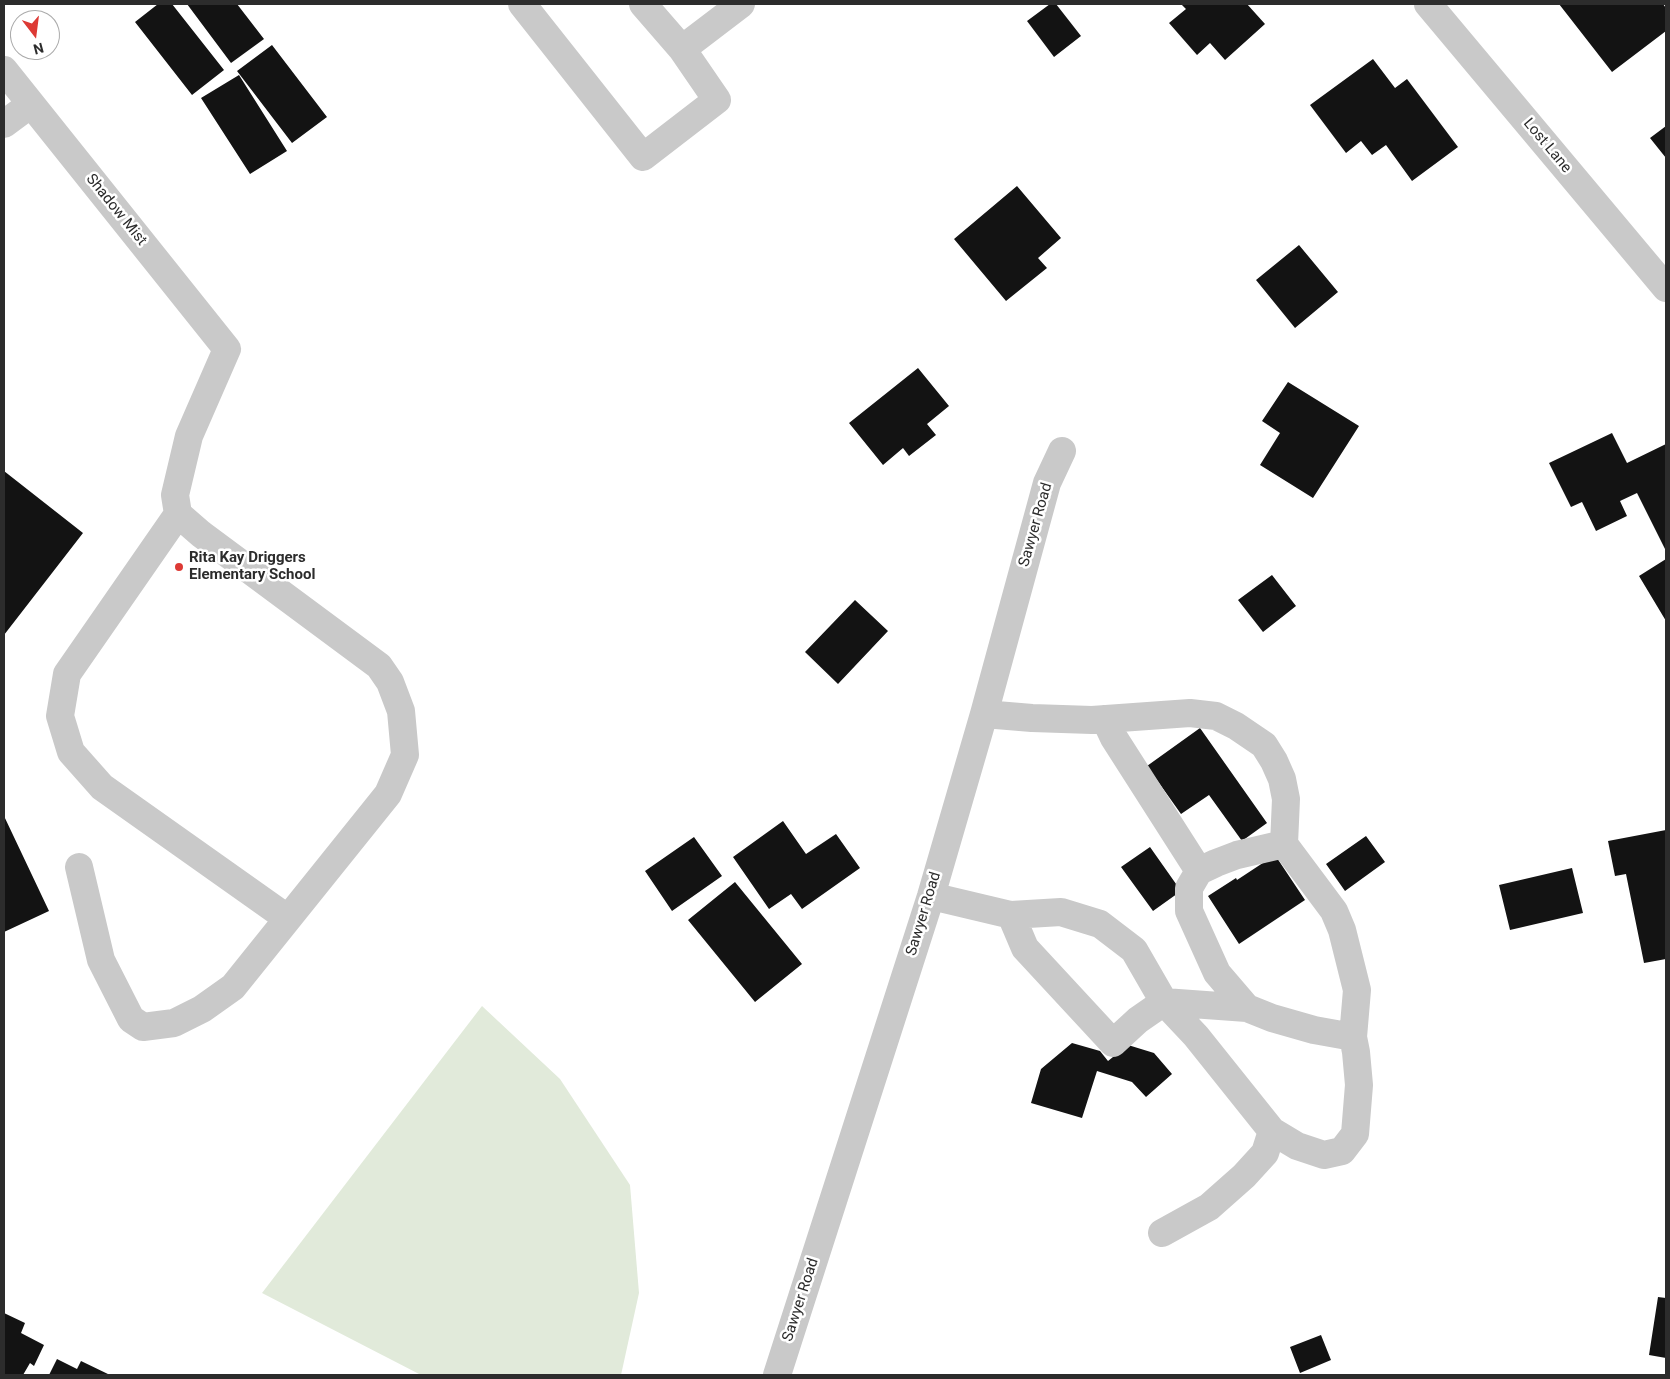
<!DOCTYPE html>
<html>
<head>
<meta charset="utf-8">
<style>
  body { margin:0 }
  #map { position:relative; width:1670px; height:1379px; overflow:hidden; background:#fff; font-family:Roboto,sans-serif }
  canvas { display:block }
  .frame { position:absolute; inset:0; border:5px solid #2c2c2c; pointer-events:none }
  .north { position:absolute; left:10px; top:10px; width:50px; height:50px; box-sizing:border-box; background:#fff; border:1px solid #ababab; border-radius:50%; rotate:165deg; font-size:14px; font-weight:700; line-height:20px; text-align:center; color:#2c2c2c }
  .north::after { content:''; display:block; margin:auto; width:18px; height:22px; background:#dd3a35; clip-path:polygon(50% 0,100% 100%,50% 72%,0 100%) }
</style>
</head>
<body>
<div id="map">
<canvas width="1670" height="1379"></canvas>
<div class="frame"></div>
<div class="north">N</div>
</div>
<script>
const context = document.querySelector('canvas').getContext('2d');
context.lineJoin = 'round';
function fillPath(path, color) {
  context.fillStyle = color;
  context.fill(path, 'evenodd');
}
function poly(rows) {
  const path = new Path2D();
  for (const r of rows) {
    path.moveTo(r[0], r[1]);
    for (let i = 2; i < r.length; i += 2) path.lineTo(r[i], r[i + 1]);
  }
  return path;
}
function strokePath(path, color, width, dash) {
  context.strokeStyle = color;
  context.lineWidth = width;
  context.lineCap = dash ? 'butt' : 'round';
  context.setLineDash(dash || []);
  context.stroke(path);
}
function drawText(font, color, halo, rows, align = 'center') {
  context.font = font + ' Roboto,sans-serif';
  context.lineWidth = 5;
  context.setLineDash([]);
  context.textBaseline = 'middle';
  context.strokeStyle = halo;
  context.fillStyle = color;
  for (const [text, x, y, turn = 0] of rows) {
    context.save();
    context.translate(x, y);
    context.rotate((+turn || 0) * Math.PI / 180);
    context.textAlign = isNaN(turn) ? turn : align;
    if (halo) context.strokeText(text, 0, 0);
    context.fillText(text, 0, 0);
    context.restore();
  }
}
fillPath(poly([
  [482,1006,560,1079,630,1185,639,1293,621,1375,421,1375,262,1293]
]), '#e1eada');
fillPath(poly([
  [158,4,172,4,224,70,192,95,135,22],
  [187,4,237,4,264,39,231,63],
  [1050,4,1056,4,1081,36,1054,57,1027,21],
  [1181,4,1247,4,1265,24,1225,60,1210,43,1197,55,1169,23,1186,9],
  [1559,4,1663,4,1666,8,1666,31,1612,72],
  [272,45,327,117,292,143,237,71],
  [1373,59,1395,88,1407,79,1458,147,1412,181,1386,145,1372,155,1361,141,1346,153,1310,105],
  [239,75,287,151,250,174,201,98],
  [1666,126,1666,158,1650,138],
  [1017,186,1061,238,1038,258,1047,268,1006,301,954,239],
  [1299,245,1338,292,1295,328,1256,280],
  [918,368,949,406,927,424,936,435,909,456,903,448,883,465,849,423],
  [1288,382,1359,426,1313,498,1260,465,1280,433,1262,421],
  [1612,433,1627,463,1666,444,1666,549,1665,549,1637,493,1620,501,1627,516,1596,531,1582,502,1571,507,1549,463],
  [4,471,83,533,4,635],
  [1666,559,1666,621,1639,576],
  [1272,575,1296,606,1263,632,1238,600],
  [855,600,888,631,838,684,805,652],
  [1200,728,1267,823,1242,841,1209,795,1181,814,1147,766],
  [4,816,49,911,4,932],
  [783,821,806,854,836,834,860,868,802,909,791,894,769,909,733,857],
  [1666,830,1666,959,1644,963,1626,874,1615,876,1608,841],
  [1366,836,1385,862,1345,891,1326,864],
  [694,837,722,876,672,911,645,871],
  [1150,847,1181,891,1153,911,1121,867],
  [1275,855,1305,900,1239,944,1208,896,1236,878,1237,880],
  [1572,868,1583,913,1510,930,1499,885],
  [735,882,802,964,755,1002,688,920],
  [1072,1043,1100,1051,1108,1061,1128,1045,1154,1053,1172,1074,1146,1097,1132,1082,1097,1071,1082,1118,1031,1103,1041,1069],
  [1658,1297,1666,1298,1666,1358,1649,1355],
  [4,1313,25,1323,21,1333,44,1345,34,1366,30,1363,23,1375,4,1375],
  [1321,1335,1331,1360,1300,1373,1290,1347],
  [57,1359,77,1369,81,1361,110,1375,49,1375]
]), '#131313');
strokePath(poly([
  [522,4,643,157,717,100,682,49,643,4],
  [1428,4,1666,288],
  [682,49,741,4],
  [4,70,227,349,189,436,175,495,178,514,201,534,379,666,390,682,401,711,405,755,388,794,233,987,202,1009,174,1023,143,1027,131,1019,101,960,79,867],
  [4,124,31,104],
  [178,514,67,674,60,716,71,752,102,787,287,918],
  [984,714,1032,718,1092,720,1190,713,1216,716,1236,726,1264,745,1274,761,1282,779,1286,799,1284,844,1334,911,1342,930,1357,990,1353,1037,1356,1052,1359,1085,1355,1134,1342,1151,1324,1155,1297,1146,1272,1131],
  [1105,719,1114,738,1199,871,1216,863,1237,855,1284,844],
  [1199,871,1189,888,1189,911,1217,973,1247,1008],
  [931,896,1011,915,1025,948,1113,1043,1138,1020,1164,1002,1247,1008,1272,1018,1314,1030,1353,1037],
  [1011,915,1061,912,1100,924,1134,950,1164,1002,1196,1036,1272,1131,1265,1153,1244,1176,1209,1207,1162,1233],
  [777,1375,931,896,984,714,1047,483,1062,451]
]), '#c9c9c9', 28);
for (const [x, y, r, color] of [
  [179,567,5,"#dd3a35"]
]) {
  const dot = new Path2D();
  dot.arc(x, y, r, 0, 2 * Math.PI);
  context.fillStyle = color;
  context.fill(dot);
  strokePath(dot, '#fff', 2);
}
drawText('15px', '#2c2c2c', '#fff', [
  ["Lost Lane",1547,146,50],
  ["Shadow Mist",116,210,51],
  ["Sawyer Road",1036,525,-74],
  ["Sawyer Road",924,914,-73],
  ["Sawyer Road",801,1300,-72]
]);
drawText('bold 15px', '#2c2c2c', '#fff', [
  ["Rita Kay Driggers",189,558],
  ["Elementary School",189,575]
], 'left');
</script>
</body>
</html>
